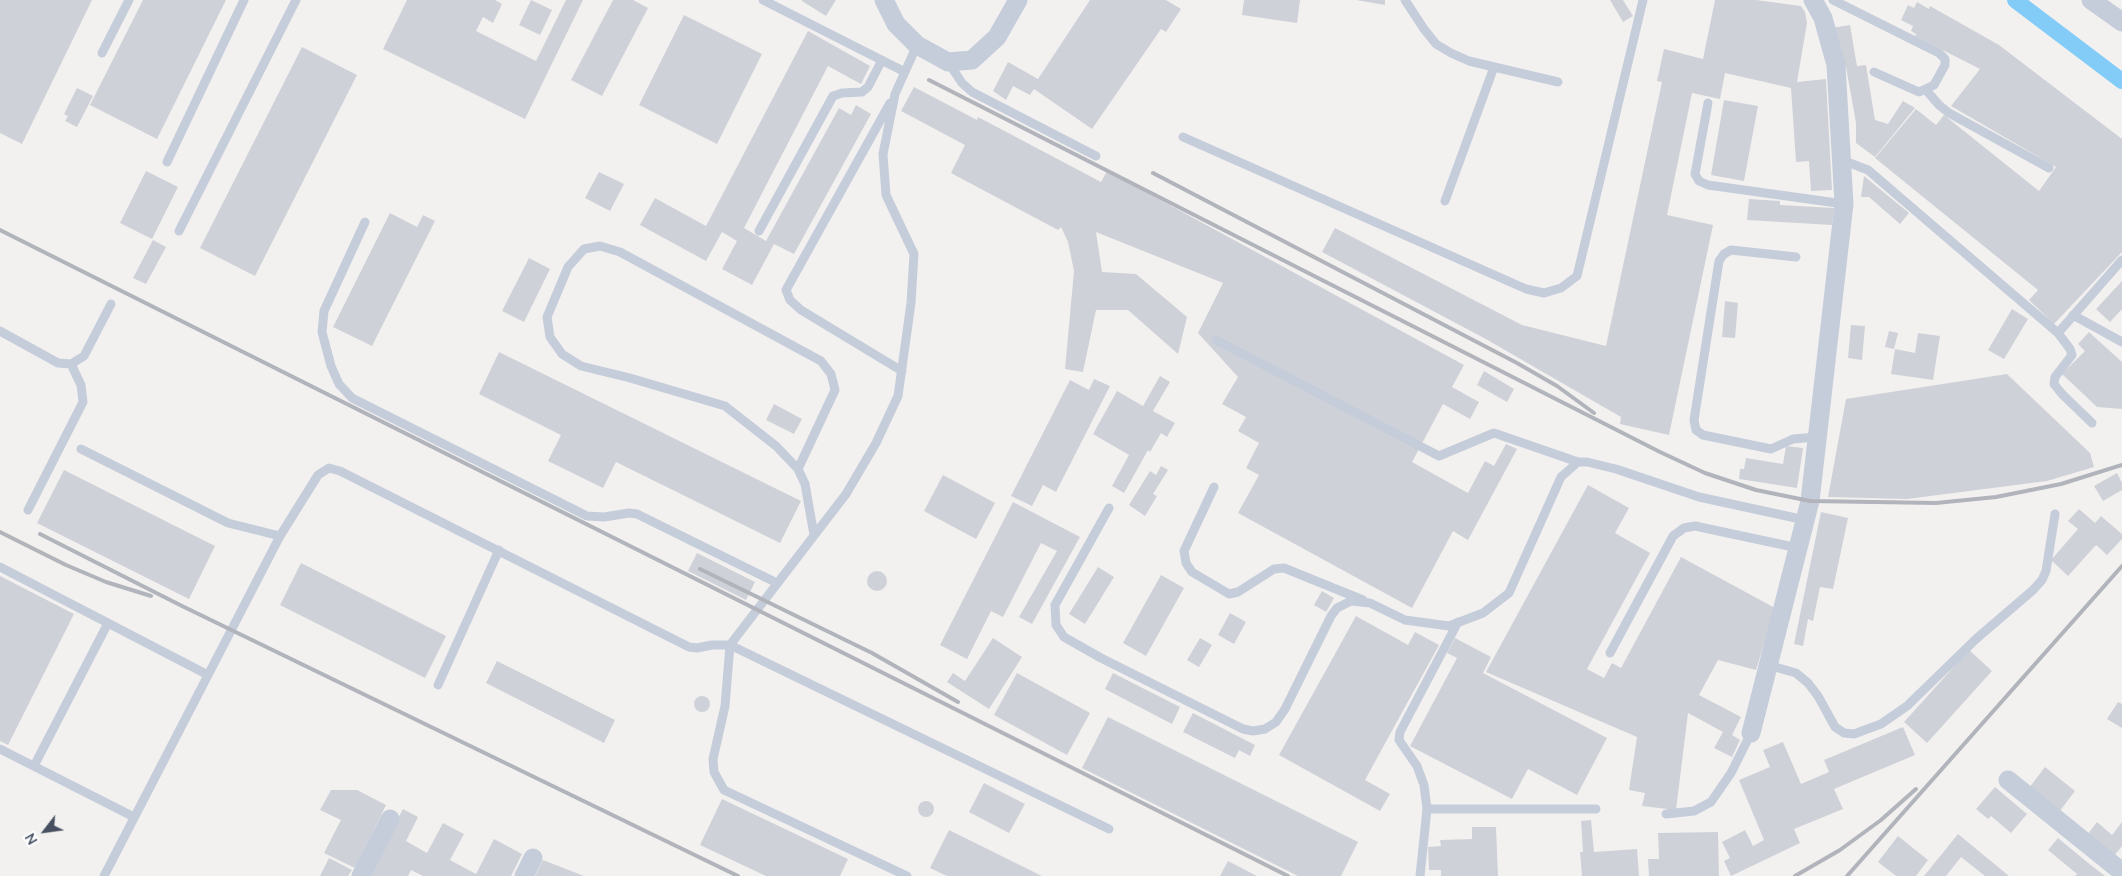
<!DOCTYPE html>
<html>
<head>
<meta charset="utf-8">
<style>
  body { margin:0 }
  #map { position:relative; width:2122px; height:876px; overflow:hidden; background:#f3f1f0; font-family:"Nunito Sans",sans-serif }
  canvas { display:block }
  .north { position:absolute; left:20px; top:806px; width:50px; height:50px; -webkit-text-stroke:4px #fff; paint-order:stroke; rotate:240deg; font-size:14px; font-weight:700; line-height:20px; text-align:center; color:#465061 }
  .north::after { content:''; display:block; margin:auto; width:18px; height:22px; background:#465061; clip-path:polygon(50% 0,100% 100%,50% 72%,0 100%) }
</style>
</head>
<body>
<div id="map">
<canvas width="2122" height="876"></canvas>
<div class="north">N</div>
</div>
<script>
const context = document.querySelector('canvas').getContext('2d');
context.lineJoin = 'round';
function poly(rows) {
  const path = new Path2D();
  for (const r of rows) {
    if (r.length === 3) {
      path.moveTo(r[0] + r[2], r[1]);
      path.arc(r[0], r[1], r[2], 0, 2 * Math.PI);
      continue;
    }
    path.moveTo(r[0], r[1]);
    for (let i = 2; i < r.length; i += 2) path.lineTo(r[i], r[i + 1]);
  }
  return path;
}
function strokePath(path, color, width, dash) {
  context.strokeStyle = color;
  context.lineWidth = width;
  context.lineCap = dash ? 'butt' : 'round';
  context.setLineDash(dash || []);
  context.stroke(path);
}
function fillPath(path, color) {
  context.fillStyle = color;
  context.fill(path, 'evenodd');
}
strokePath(poly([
  [2015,0,2122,81]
]), '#83ccf7', 16);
fillPath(poly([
  [0,0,92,0,22,144,0,133],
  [143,0,226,0,157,139,90,105],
  [407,0,495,0,502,4,493,23,483,17,476,31,536,61,566,0,583,0,525,119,383,49],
  [531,0,552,10,540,35,519,25],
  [613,0,633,0,648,8,602,96,571,80],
  [802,0,836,0,826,16,802,1],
  [1090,0,1166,0,1181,9,1166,32,1161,29,1092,129,1034,89,1030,95,1013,86,1006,100,993,91,1008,62,1038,79],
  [1244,0,1300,0,1297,23,1242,15],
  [1356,0,1385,0,1385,5],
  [1610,0,1623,0,1633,16,1623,22],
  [1715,0,1756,0,1801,6,1805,12,1807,23,1797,82,1826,79,1832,190,1811,191,1809,161,1796,162,1791,88,1725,73,1720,99,1692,93,1667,215,1713,225,1669,435,1620,424,1621,417,1484,338,1322,252,1335,228,1522,325,1606,346,1662,82,1657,81,1664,49,1703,59],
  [1917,2,1929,9,1930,6,1999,45,2122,139,2122,252,2054,324,2029,300,2038,290,1875,158,1916,109,1936,125,1944,115,2039,191,2056,167,1951,106,1980,69,1915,36,1916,34,1911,31,1913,26,1901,20,1908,5,1914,8],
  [684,15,762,54,717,144,639,105],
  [1850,25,1857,66,1866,65,1875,120,1888,124,1903,101,1915,108,1875,157,1856,143,1856,123,1846,67,1833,43,1831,28],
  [808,31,870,66,861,84,828,66,744,228,766,241,839,108,851,115,856,105,871,114,794,254,774,244,752,285,722,269,737,241,722,232,706,261,640,225,655,198,706,226],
  [302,47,357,75,255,276,200,248],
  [914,87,977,120,978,117,1101,182,1107,171,1464,365,1452,387,1479,402,1470,419,1443,404,1412,462,1468,493,1485,461,1494,466,1506,444,1517,449,1468,540,1453,531,1412,608,1238,513,1259,475,1246,468,1259,443,1238,431,1246,417,1222,404,1238,377,1198,333,1223,283,1096,232,1102,272,1136,274,1187,317,1178,354,1128,310,1096,310,1083,372,1065,369,1074,271,1068,242,1061,227,1058,230,951,173,965,145,901,111],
  [77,88,93,96,77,127,65,121,68,116,64,114],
  [1724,100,1758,106,1744,181,1711,175],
  [146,171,178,187,152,239,120,223],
  [599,172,624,184,610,211,585,198],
  [1864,176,1909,213,1900,224,1869,197,1861,197],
  [1749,199,1780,201,1780,205,1834,208,1832,225,1747,220],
  [390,213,417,227,423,215,435,221,372,346,333,327],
  [153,240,166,247,146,284,133,278],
  [529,258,550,269,524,322,502,311],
  [2122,281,2122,309,2110,322,2096,309],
  [1725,301,1738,303,1735,338,1722,337],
  [2012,309,2028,319,2004,359,1988,350],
  [1851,325,1865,326,1862,360,1848,358],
  [1889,331,1898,333,1894,349,1885,347],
  [2089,332,2122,362,2122,409,2097,407,2062,374,2085,351,2078,344],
  [1918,333,1940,336,1933,380,1891,374,1895,349,1915,353],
  [499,352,801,501,780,543,616,462,603,488,548,461,561,435,479,394],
  [1484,371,1514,389,1507,402,1477,385],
  [2007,374,2090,453,2094,467,2047,481,1907,499,1828,497,1846,399],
  [1160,376,1170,382,1153,411,1175,423,1167,437,1161,433,1150,452,1148,450,1124,493,1112,486,1129,455,1093,434,1117,391,1143,406],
  [1094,379,1110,386,1056,492,1043,485,1032,506,1011,496,1070,380,1089,390],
  [774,404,802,419,794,434,766,420],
  [1786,446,1803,448,1797,488,1739,479,1740,469,1744,469,1746,458,1783,464],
  [1161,466,1168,470,1153,494,1157,496,1145,516,1129,505,1150,471,1156,475],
  [64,470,215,546,189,599,37,523],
  [2117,473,2122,483,2122,490,2103,501,2094,486],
  [943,475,995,503,976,539,924,511],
  [1588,485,1629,508,1615,533,1650,553,1587,669,1604,678,1612,663,1621,668,1681,557,1775,608,1756,670,1718,660,1699,695,1741,717,1732,735,1740,740,1732,757,1714,748,1723,732,1688,713,1676,810,1642,806,1645,793,1629,790,1637,737,1486,672],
  [1013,502,1080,537,1032,624,1019,617,1057,551,1041,543,1003,617,991,611,967,659,940,645],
  [2079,509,2095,523,2101,516,2122,534,2122,539,2107,555,2096,545,2068,576,2051,560,2078,529,2068,521],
  [1821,512,1848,518,1833,589,1820,587,1813,621,1808,619,1803,646,1794,644],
  [697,553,755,582,746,600,688,571],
  [301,563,446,636,425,678,280,605],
  [1098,567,1114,577,1085,624,1069,614],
  [877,581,10],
  [1161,575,1184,588,1146,656,1123,643],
  [0,576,74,614,8,745,0,741],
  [1322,591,1334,598,1326,612,1314,605],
  [1230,613,1246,622,1234,644,1218,635],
  [1356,616,1408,645,1415,632,1439,645,1365,780,1390,794,1380,811,1279,755],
  [993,638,1022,657,989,709,947,682,953,673,965,681],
  [1200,638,1212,645,1199,667,1187,660],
  [1455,638,1491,657,1483,673,1607,738,1577,795,1528,769,1512,799,1410,746,1457,658,1447,653],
  [1969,650,1992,671,1927,743,1904,722],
  [497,661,615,720,604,743,486,683],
  [1017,673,1090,713,1067,755,994,715],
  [1113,673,1180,707,1172,724,1105,689],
  [702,704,8],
  [2118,702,2122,704,2122,728,2107,719],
  [1193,713,1255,745,1250,756,1239,750,1235,758,1183,732],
  [1108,717,1358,842,1341,876,1298,876,1082,768],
  [1903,727,1915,755,1834,789,1843,809,1794,829,1800,843,1731,876,1724,861,1730,858,1722,842,1745,830,1753,846,1764,840,1739,780,1770,767,1763,750,1783,742,1801,784,1829,772,1824,760],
  [2045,767,2075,791,2059,812,2029,788],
  [984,783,1025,804,1009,833,969,812],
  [1995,787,2027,814,2011,833,1991,816,1988,819,1976,809],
  [331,790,357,790,386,805,355,868,324,853,341,820,320,810],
  [722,799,848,859,840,876,766,876,700,845],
  [926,809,8],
  [403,809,418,817,406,841,427,853,443,823,464,834,450,860,476,874,494,839,522,854,511,876,423,876,411,870,408,876,368,876],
  [1591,820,1594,852,1637,849,1639,876,1582,876,1580,852,1583,852,1581,821],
  [2097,822,2112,835,2122,822,2122,846,2114,856,2087,835],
  [1472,827,1496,827,1498,876,1441,876,1441,870,1429,870,1428,847,1441,846,1440,840,1472,839],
  [949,830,1042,876,947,876,930,868],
  [1718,832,1719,876,1649,876,1648,859,1659,859,1658,833],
  [1958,834,2009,876,1985,876,1961,857,1946,876,1924,876],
  [1898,836,1928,860,1916,876,1896,876,1878,862],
  [2058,838,2087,862,2105,876,2075,876,2077,874,2048,850],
  [329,858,352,870,348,876,320,876],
  [543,860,584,876,535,876],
  [1228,861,1257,876,1220,876]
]), '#cfd1d8');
strokePath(poly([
  [763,0,905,72],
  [1405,0,1424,29,1436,44,1451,53,1469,61,1558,82],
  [1833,0,1939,53,1945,59,1945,65,1934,85,1919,92,1874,72],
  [102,53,129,0],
  [948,62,962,83,972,92,1096,156],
  [1926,90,1939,105,1949,113,2049,168],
  [890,103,786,290,790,300,801,310,902,371],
  [1708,103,1695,174,1699,181,1708,185,1844,204],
  [1183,137,1526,289,1544,293,1561,288,1577,276,1643,0],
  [1842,160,1868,170,2058,333,2070,349,2072,355,2055,377,2054,384,2062,394,2092,423],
  [167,162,244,0],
  [1445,201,1494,67],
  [365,222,324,311,322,332,331,366,339,384,352,398,587,516,604,517,629,513,637,514,777,583],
  [179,231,296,0],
  [759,231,833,96,842,93,862,92,868,87,882,60],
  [1796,257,1731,250,1724,254,1719,261,1694,420,1696,430,1703,435,1771,449,1793,439,1817,437],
  [2073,315,2122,342],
  [0,331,58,363,71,364,84,356,111,304],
  [2058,333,2122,260],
  [1216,340,1439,456,1494,433,1578,462],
  [81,449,228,523,280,536,318,475,329,468,340,471,689,647,697,648,712,645,730,645,846,494,876,443,898,396,911,303,914,254,886,195,883,154,895,94,917,45],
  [798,469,835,390,831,374,821,361,620,252,600,246,584,249,568,267,547,317,550,337,562,354,581,366,630,378,725,406,776,446,798,469,805,484,814,535],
  [1214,487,1184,551,1186,563,1192,572,1229,594,1238,592,1274,569,1284,568,1363,600],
  [1109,508,1055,605,1056,625,1064,637,1101,658,1243,729,1253,731,1265,729,1276,722,1285,709,1331,616,1337,608,1351,601,1370,603,1405,620,1449,626,1483,613,1509,593,1561,477,1578,462,1587,462,1616,469,1699,497,1805,520],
  [28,510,83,402,81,385,71,364],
  [0,567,208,675],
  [1610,653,1673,536,1684,528,1695,526,1798,548],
  [1768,665,1796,673,1808,683,1818,696,1835,727,1844,733,1854,734,1881,724,1907,706,1976,639,2033,590,2042,580,2046,571,2055,514],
  [438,685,499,550],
  [0,749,134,817],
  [34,766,108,623],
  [1427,809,1596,809],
  [1666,814,1694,811,1711,802,1731,773,1751,733],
  [104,876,280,536],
  [907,876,724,790,714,772,713,759,725,706,730,645,1109,829],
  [1420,876,1427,809,1424,785,1417,766,1399,740,1400,732,1458,622]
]), '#c6cdda', 9);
strokePath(poly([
  [884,0,896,24,917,45,948,62,972,60,997,37,1018,0],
  [2091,0,2122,22],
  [1751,733,1810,501,1844,204,1836,65,1823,18,1813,0],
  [2008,780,2122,872],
  [361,876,390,819],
  [524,876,533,858]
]), '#c6cdda', 19);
strokePath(poly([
  [929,80,1660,452,1705,473,1756,490,1810,501,1936,503,1996,497,2061,484,2122,465],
  [1153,173,1517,363,1557,386,1594,413],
  [0,230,1288,876],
  [0,532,66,565,106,582,151,596],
  [40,534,182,606,738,876],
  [700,569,872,653,958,702],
  [1795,876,1840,850,1881,820,1916,789],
  [1847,876,2122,566]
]), '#b2b4bc', 4);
</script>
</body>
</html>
